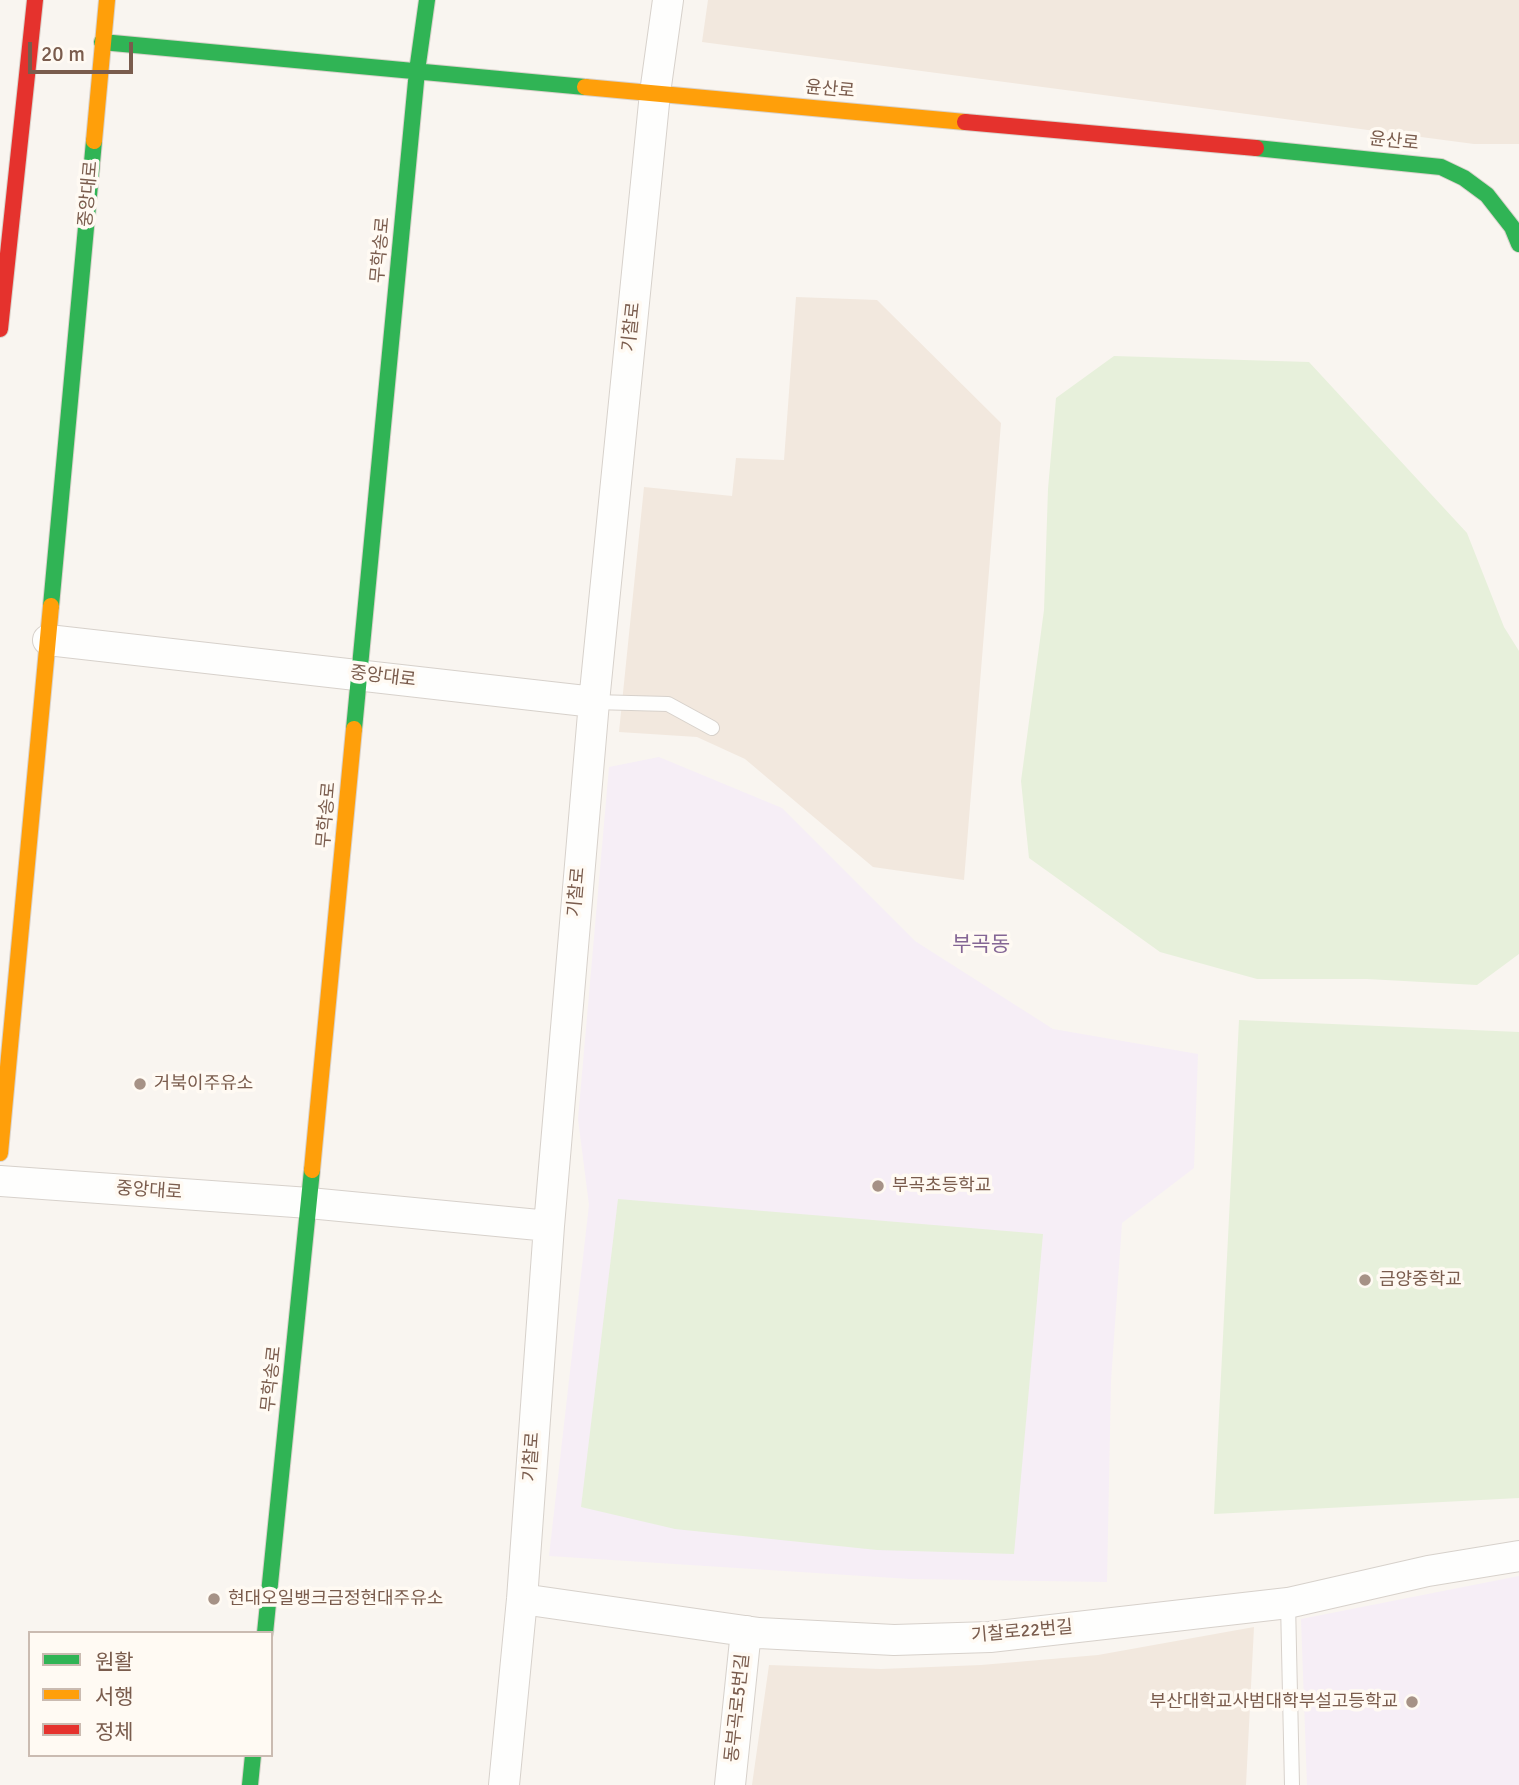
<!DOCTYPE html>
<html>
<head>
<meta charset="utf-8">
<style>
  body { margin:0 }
  #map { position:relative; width:1519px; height:1785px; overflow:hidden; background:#f9f5f0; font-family:Signika,"Noto Sans KR",sans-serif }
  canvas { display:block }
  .legend { position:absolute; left:28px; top:1631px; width:245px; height:126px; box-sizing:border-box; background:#fffaf3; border:2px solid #cabbb1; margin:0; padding:9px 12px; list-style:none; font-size:21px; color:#7a5c4d }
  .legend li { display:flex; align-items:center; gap:14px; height:35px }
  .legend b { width:35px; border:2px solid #cabbb1 }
  .scale { position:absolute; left:28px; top:42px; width:105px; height:32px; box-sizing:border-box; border:4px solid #7a5c4d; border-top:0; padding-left:9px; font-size:21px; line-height:24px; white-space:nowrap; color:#7a5c4d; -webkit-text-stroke:5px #fffaf3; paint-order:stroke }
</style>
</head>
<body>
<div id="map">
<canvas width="1519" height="1785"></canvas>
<ul class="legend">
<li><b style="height:9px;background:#30b455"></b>원활</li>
<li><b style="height:9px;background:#ff9f0a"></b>서행</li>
<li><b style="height:9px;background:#e5322d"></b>정체</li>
</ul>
<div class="scale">20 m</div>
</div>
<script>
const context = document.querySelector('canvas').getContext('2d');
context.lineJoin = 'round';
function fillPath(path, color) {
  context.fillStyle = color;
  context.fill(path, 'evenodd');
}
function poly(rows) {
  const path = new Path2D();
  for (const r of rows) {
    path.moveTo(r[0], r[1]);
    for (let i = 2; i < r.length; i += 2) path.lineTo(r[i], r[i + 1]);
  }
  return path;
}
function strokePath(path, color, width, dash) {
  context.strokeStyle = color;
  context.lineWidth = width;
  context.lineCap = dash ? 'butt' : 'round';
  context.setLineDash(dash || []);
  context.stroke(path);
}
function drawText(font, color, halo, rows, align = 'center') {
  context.font = font + ' Signika,"Noto Sans KR",sans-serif';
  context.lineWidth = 7;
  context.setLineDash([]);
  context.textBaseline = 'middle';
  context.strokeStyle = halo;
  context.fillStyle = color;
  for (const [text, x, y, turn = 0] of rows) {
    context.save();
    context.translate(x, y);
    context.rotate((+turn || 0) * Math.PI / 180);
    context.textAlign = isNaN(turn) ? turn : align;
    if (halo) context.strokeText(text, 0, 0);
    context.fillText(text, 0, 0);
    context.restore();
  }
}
fillPath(poly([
  [708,0,1519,0,1519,144,1474,144,702,42],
  [796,297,877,300,1001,423,964,880,873,867,745,759,697,737,619,732,644,487,732,496,736,458,784,460],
  [1254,1627,1246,1785,752,1785,769,1665,881,1669,981,1665,1098,1655]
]), '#f2e8de');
fillPath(poly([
  [659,757,782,808,915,941,1053,1029,1198,1054,1194,1168,1122,1223,1111,1381,1107,1582,910,1579,549,1556,589,1205,578,1119,609,767],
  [1519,1576,1519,1785,1307,1785,1301,1619]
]), '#f6eef6');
fillPath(poly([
  [1114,356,1309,362,1467,533,1504,627,1519,651,1519,954,1477,985,1367,979,1257,979,1160,952,1029,858,1021,781,1044,610,1048,489,1056,398],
  [1239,1020,1519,1032,1519,1498,1214,1514],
  [618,1199,1043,1234,1014,1554,877,1550,675,1529,581,1507]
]), '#e7f0db');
const lane = poly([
  [594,702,668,704,712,728],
  [1288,1603,1292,1785]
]);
const street = poly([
  [48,640,594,702],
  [0,1181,309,1203,549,1226],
  [522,1599,759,1633,894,1640,990,1637,1288,1603,1428,1571,1519,1556],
  [504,1785,522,1599,549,1226,594,702,655,93,668,0],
  [730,1785,746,1631]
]);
const fast = poly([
  [102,42,585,87],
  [1256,148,1441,167,1464,178,1487,195,1512,227,1519,244],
  [51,606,94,141],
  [354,729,417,71,427,0],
  [265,1633,312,1170],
  [250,1785,253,1755]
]);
const slow = poly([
  [585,87,965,122],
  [94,141,107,0],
  [0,1153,51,606],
  [312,1170,354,729]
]);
const jam = poly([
  [965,122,1256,148],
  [0,329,35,0]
]);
strokePath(lane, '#d7d1cb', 16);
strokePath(street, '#d7d1cb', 32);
strokePath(fast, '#d9d2cb', 18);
strokePath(slow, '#d9d2cb', 18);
strokePath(jam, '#d9d2cb', 18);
strokePath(lane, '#fefefd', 14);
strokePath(street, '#fefefd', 30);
strokePath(fast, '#30b455', 16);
strokePath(slow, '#ff9f0a', 16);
strokePath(jam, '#e5322d', 16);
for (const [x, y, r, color] of [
  [140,1084,7,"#a69286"],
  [878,1186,7,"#a69286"],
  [1365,1280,7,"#a69286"],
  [214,1599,7,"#a69286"],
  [1412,1702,7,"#a69286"]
]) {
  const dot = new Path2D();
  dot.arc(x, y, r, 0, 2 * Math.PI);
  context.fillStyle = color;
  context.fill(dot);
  strokePath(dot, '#fffaf3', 2.5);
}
drawText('18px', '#7a5c4d', '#fffaf3', [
  ["윤산로",830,90,5],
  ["윤산로",1394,142,6],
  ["중앙대로",89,194,-85],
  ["무학송로",381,250,-85],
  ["기찰로",632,327,-84],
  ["중앙대로",383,677,7],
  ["무학송로",327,815,-85],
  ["기찰로",577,892,-85],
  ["중앙대로",149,1191,4],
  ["무학송로",272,1379,-84],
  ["기찰로",532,1457,-86],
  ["기찰로22번길",1022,1632,-5],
  ["동부곡로5번길",738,1708,-84]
]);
drawText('18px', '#7a5c4d', '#fffaf3', [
  ["거북이주유소",154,1084],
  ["부곡초등학교",892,1186],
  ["금양중학교",1379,1280],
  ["현대오일뱅크금정현대주유소",228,1599],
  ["부산대학교사범대학부설고등학교",1398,1702,"right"]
], 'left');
drawText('21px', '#846695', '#fffaf3', [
  ["부곡동",981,945]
]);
</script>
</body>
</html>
